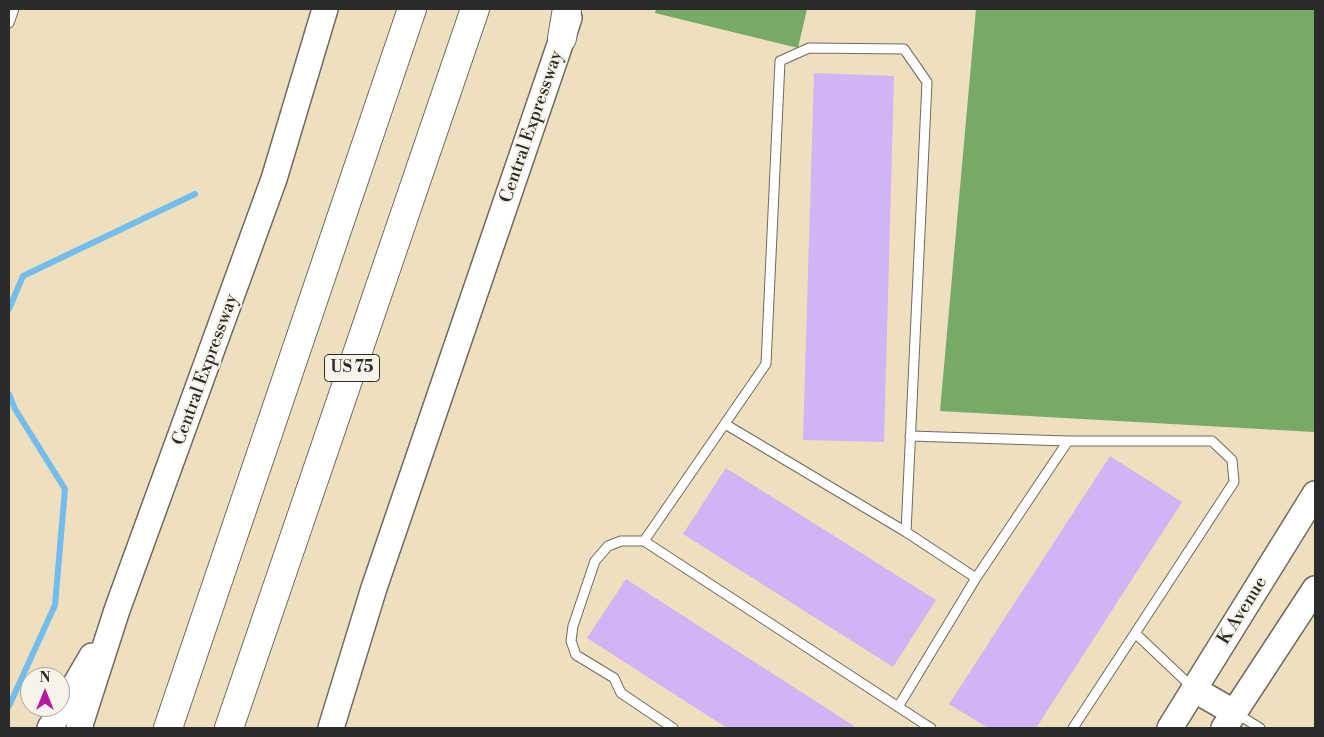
<!DOCTYPE html>
<html>
<head>
<meta charset="utf-8">
<style>
  body { margin:0 }
  #map { position:relative; width:1324px; height:737px; overflow:hidden; background:#eedfbf; font-family:"Libre Bodoni",serif }
  canvas { display:block }
  .frame { position:absolute; inset:0; border:10px solid #2b2b2b; pointer-events:none }
  .north { position:absolute; left:20px; top:667px; width:50px; height:50px; box-sizing:border-box; background:#f7f3e8; border:1px solid #a5a39c; border-radius:50%; rotate:0deg; font-size:14px; font-weight:700; line-height:20px; text-align:center; color:#2b2b2b }
  .north::after { content:''; display:block; margin:auto; width:18px; height:22px; background:#b5179e; clip-path:polygon(50% 0,100% 100%,50% 72%,0 100%) }
</style>
</head>
<body>
<div id="map">
<canvas width="1324" height="737"></canvas>
<div class="frame"></div>
<div class="north">N</div>
</div>
<script>
const context = document.querySelector('canvas').getContext('2d');
context.lineJoin = 'round';
function fillPath(path, color) {
  context.fillStyle = color;
  context.fill(path, 'evenodd');
}
function poly(rows) {
  const path = new Path2D();
  for (const r of rows) {
    path.moveTo(r[0], r[1]);
    for (let i = 2; i < r.length; i += 2) path.lineTo(r[i], r[i + 1]);
  }
  return path;
}
function strokePath(path, color, width, dash) {
  context.strokeStyle = color;
  context.lineWidth = width;
  context.lineCap = dash ? 'butt' : 'round';
  context.setLineDash(dash || []);
  context.stroke(path);
}
function drawText(font, color, halo, rows, align = 'center') {
  context.font = font + ' "Libre Bodoni",serif';
  context.lineWidth = 4;
  context.setLineDash([]);
  context.textBaseline = 'middle';
  context.strokeStyle = halo;
  context.fillStyle = color;
  for (const [text, x, y, turn = 0] of rows) {
    context.save();
    context.translate(x, y);
    context.rotate((+turn || 0) * Math.PI / 180);
    context.textAlign = isNaN(turn) ? turn : align;
    if (halo) context.strokeText(text, 0, 0);
    context.fillText(text, 0, 0);
    context.restore();
  }
}
fillPath(poly([
  [656,9,807,9,798,48,655,13],
  [976,9,1315,9,1314,432,940,411]
]), '#76aa66');
strokePath(poly([
  [9,309,23,276,195,194],
  [9,394,15,409,65,489,55,605,9,706]
]), '#72bdeb', 6);
fillPath(poly([
  [814,73,894,76,884,442,803,440],
  [1110,456,1182,502,1036,728,988,728,949,704],
  [726,468,936,600,893,667,683,534],
  [626,579,857,728,727,728,587,638]
]), '#d0b4f4');
const service = poly([
  [9,23,14,9],
  [725,424,906,532],
  [910,436,1068,441],
  [644,541,621,541,608,546,595,561,573,626,571,641,576,655,614,678,621,693,673,728],
  [976,578,1068,441,1212,441,1232,460,1234,482,1073,728],
  [1135,633,1193,688],
  [898,707,976,578,906,532,927,82,904,49,809,48,780,61,766,364,644,541,926,725,931,728],
  [1237,714,1260,728]
]);
const secondary = poly([
  [1195,690,1235,713],
  [50,728,92,656],
  [79,728,117,610,274,179,325,9],
  [331,728,374,588,569,18],
  [1170,728,1315,494],
  [1224,728,1315,589]
]);
const motorway = poly([
  [562,38,567,9],
  [168,728,412,9],
  [229,728,475,9]
]);
strokePath(service, '#6f6a5f', 11);
strokePath(secondary, '#6f6a5f', 28);
strokePath(motorway, '#6f6a5f', 30);
strokePath(service, '#fff', 9);
strokePath(secondary, '#fff', 25);
strokePath(motorway, '#fff', 28);
for (const [x, y, w] of [
  [352,368,55]
]) {
  const box = new Path2D();
  box.roundRect(x - w / 2, y - 13.5, w, 27, 4);
  context.fillStyle = '#f7f3e8';
  context.fill(box);
  strokePath(box, '#2b2b2b', 1);
}
drawText('bold 16px', '#2b2b2b', null, [
  ["US 75",352,368]
]);
drawText('18px', '#2b2b2b', '#f7f3e8', [
  ["Central Expressway",532,127,-71],
  ["Central Expressway",206,370,-70],
  ["K Avenue",1243,611,-58]
]);
</script>
</body>
</html>
